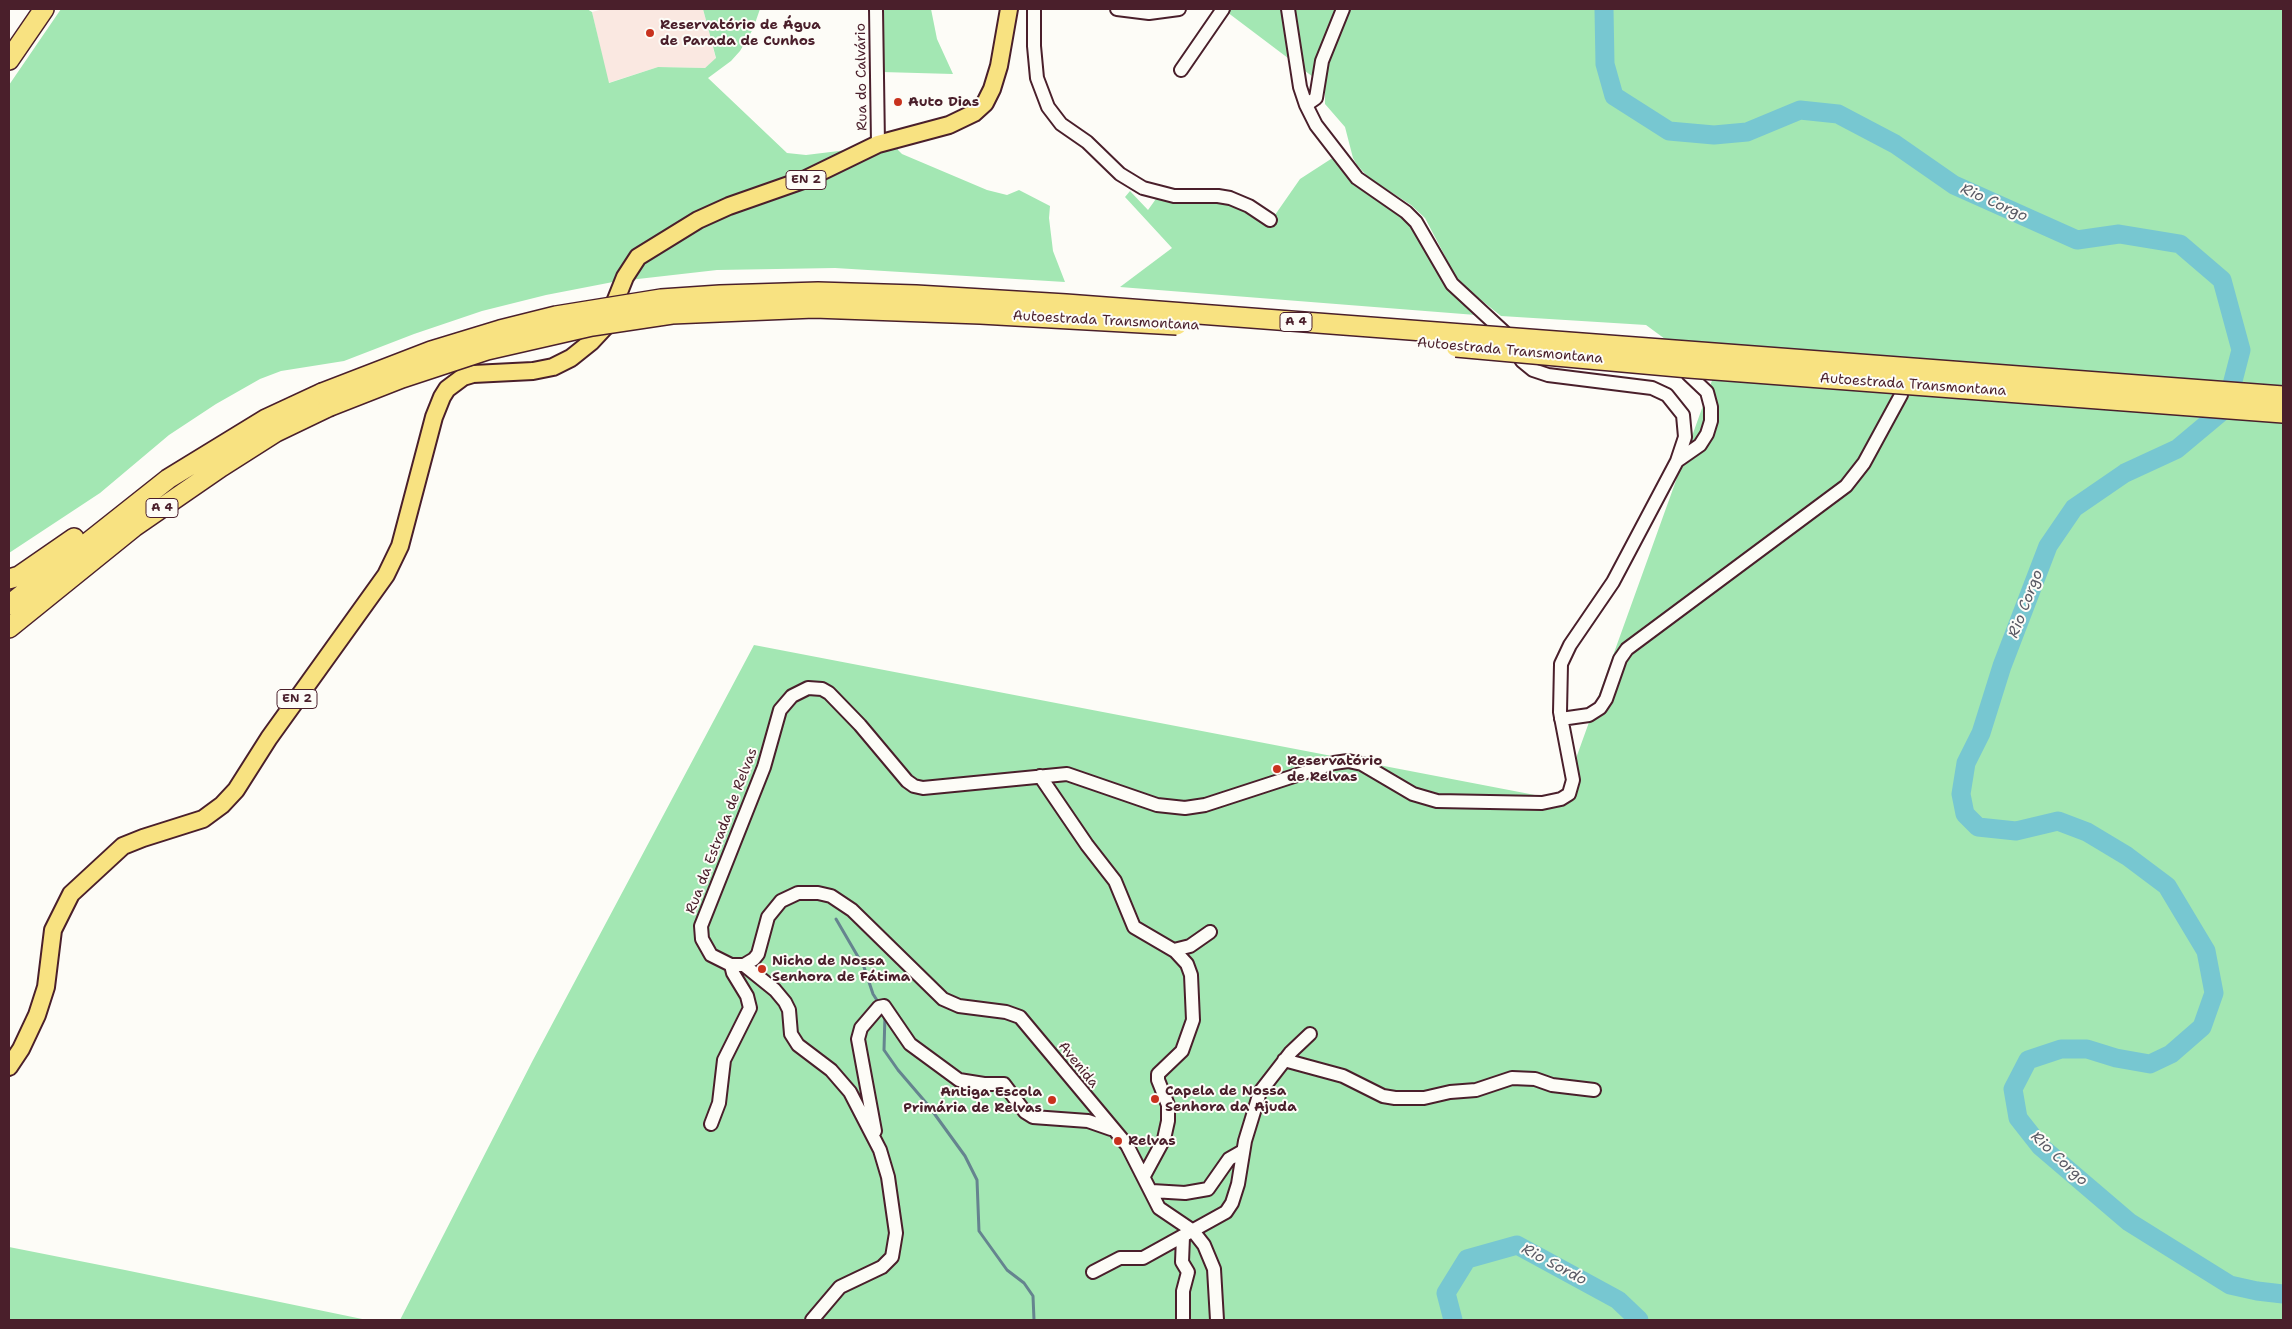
<!DOCTYPE html>
<html>
<head>
<meta charset="utf-8">
<style>
  body { margin:0 }
  #map { position:relative; width:2292px; height:1329px; overflow:hidden; background:#fdfcf7; font-family:"Shantell Sans",sans-serif }
  canvas { display:block }
  .frame { position:absolute; inset:0; border:10px solid #4a1f2b; pointer-events:none }
</style>
</head>
<body>
<div id="map">
<canvas width="2292" height="1329"></canvas>
<div class="frame"></div>
</div>
<script>
const context = document.querySelector('canvas').getContext('2d');
context.lineJoin = 'round';
function fillPath(path, color) {
  context.fillStyle = color;
  context.fill(path, 'evenodd');
}
function poly(rows) {
  const path = new Path2D();
  for (const r of rows) {
    path.moveTo(r[0], r[1]);
    for (let i = 2; i < r.length; i += 2) path.lineTo(r[i], r[i + 1]);
  }
  return path;
}
function strokePath(path, color, width, dash) {
  context.strokeStyle = color;
  context.lineWidth = width;
  context.lineCap = dash ? 'butt' : 'round';
  context.setLineDash(dash || []);
  context.stroke(path);
}
function drawText(font, color, halo, rows, align = 'center') {
  context.font = font + ' "Shantell Sans",sans-serif';
  context.lineWidth = 4;
  context.setLineDash([]);
  context.textBaseline = 'middle';
  context.strokeStyle = halo;
  context.fillStyle = color;
  for (const [text, x, y, turn = 0] of rows) {
    context.save();
    context.translate(x, y);
    context.rotate((+turn || 0) * Math.PI / 180);
    context.textAlign = isNaN(turn) ? turn : align;
    if (halo) context.strokeText(text, 0, 0);
    context.fillText(text, 0, 0);
    context.restore();
  }
}
fillPath(poly([
  [603,9,703,9,716,59,705,68,658,67,608,83,592,12]
]), '#fae8e1');
fillPath(poly([
  [61,9,587,9,592,12,609,83,658,67,705,68,716,58,703,9,760,9,753,29,740,51,731,61,708,78,787,153,806,155,847,150,848,152,811,170,691,216,644,244,629,257,613,282,546,295,482,311,414,334,344,361,281,371,260,379,216,404,169,435,100,493,9,553,9,85],
  [880,9,931,9,937,39,953,74,882,72],
  [1223,9,2283,9,2283,1320,400,1320,533,1060,754,645,1561,800,1714,375,1646,325,1501,316,1466,288,1456,277,1425,218,1411,205,1369,178,1357,165,1353,158,1345,127,1325,104,1325,86],
  [897,145,898,150,902,154,987,190,1007,195,1019,190,1050,206,1049,218,1053,251,1065,282,835,268,717,270,629,280,638,266,683,233,863,157],
  [1334,157,1349,176,1409,223,1432,258,1439,276,1447,289,1476,315,1120,287,1172,248,1125,197,1130,191,1148,210,1158,196,1224,202,1240,208,1268,225,1300,179],
  [9,1247,125,1270,367,1320,9,1320]
]), '#a3e7b3');
strokePath(poly([
  [836,919,864,967,873,994,880,1005],
  [885,1014,884,1050,898,1070,928,1105,965,1156,977,1180,979,1231,1007,1270,1024,1283,1033,1296,1034,1320]
]), '#65848f', 3);
strokePath(poly([
  [1604,9,1605,64,1614,96,1669,131,1714,135,1747,132,1800,110,1838,114,1895,144,1954,185,2077,240,2119,234,2180,244,2222,280,2241,350,2226,408,2177,449,2125,473,2074,508,2048,546,2002,666,1981,733,1966,763,1961,794,1965,814,1978,827,2016,831,2058,821,2087,832,2127,856,2167,886,2206,951,2214,993,2202,1027,2171,1054,2150,1064,2116,1058,2087,1049,2061,1049,2028,1060,2013,1089,2018,1118,2040,1146,2129,1222,2230,1285,2257,1291,2283,1294],
  [1453,1320,1446,1293,1467,1259,1517,1245,1618,1300,1639,1320]
]), '#77c7d1', 19);
const minor = poly([
  [876,9,878,144],
  [1034,9,1034,46,1037,78,1048,107,1061,124,1087,142,1120,174,1143,188,1174,196,1218,196,1230,198,1249,206,1270,220],
  [1117,9,1149,13,1179,9],
  [1181,70,1223,9],
  [1306,105,1316,98,1322,61,1343,9],
  [1677,461,1700,445,1707,434,1711,421,1711,407,1707,392,1688,374],
  [1561,719,1589,715,1600,708,1606,699,1620,659,1627,649,1846,486,1864,463,1901,395],
  [1040,776,1087,845,1115,881,1134,927,1175,951,1187,964,1191,975,1193,1020,1182,1051,1158,1074,1158,1080,1168,1105,1168,1121,1164,1139,1144,1176],
  [1174,950,1190,946,1210,932],
  [744,965,775,990,785,1002,789,1010,791,1034,798,1045,831,1070,850,1092,880,1150,888,1177,896,1233,892,1257,882,1267,840,1287,812,1320],
  [1284,1060,1343,1076,1383,1096,1395,1098,1424,1098,1450,1092,1476,1090,1512,1078,1535,1079,1552,1085,1594,1090],
  [711,1124,719,1103,724,1060,750,1008,747,996,733,973,731,965],
  [875,1131,858,1039,861,1028,879,1007,884,1006,910,1044,959,1080,984,1084,1004,1084,1025,1112,1033,1117,1088,1121,1111,1129],
  [1152,1191,1185,1193,1208,1189,1229,1159,1243,1151],
  [1183,1237,1182,1262,1188,1272,1183,1291,1183,1320],
  [1093,1272,1120,1258,1143,1258,1226,1212,1232,1203,1238,1184,1245,1141,1260,1092,1291,1052,1310,1034],
  [1217,1320,1214,1269,1204,1245,1193,1231,1159,1208,1127,1145,1020,1017,1006,1012,959,1006,943,999,852,910,831,896,818,893,798,893,781,901,768,917,758,954,754,959,744,965,731,965,711,955,702,939,701,926,764,767,780,710,792,696,808,688,822,689,829,693,860,725,907,781,914,786,923,788,1067,774,1157,805,1185,808,1205,805,1334,763,1348,761,1362,764,1413,794,1437,801,1542,803,1561,799,1569,794,1573,780,1560,712,1561,664,1570,645,1613,582,1677,461,1685,437,1683,415,1667,395,1652,388,1548,375,1533,370,1522,361,1504,332,1452,284,1416,222,1406,212,1357,178,1316,125,1306,105,1300,87,1288,9]
]);
const major = poly([
  [9,1067,21,1049,37,1015,46,987,53,930,71,894,123,846,143,838,203,819,222,805,236,790,269,738,386,575,400,546,434,417,442,397,447,389,463,377,473,374,533,371,553,367,571,358,591,342,605,327,625,277,638,257,698,220,729,206,806,179,878,144,949,125,974,113,985,103,992,89,999,66,1009,9]
]);
const highway = poly([
  [9,60,44,9],
  [9,579,19,576,74,538],
  [9,605,168,479,266,419,322,393],
  [9,628,134,527,221,467,276,432,328,407]
]);
strokePath(minor, '#4a1f2b', 16);
strokePath(major, '#4a1f2b', 20);
strokePath(highway, '#4a1f2b', 22);
strokePath(minor, '#fdfcf7', 12);
strokePath(major, '#f8e281', 16);
strokePath(highway, '#f8e281', 19);
const highwayBridge = poly([
  [1456,347,1689,368,2283,413],
  [322,393,431,351,500,330,556,316,661,299,720,295,818,292,916,295,1066,304,2283,396],
  [328,407,402,378,487,350,592,326,672,314,814,308,980,314,1177,325]
]);
strokePath(highwayBridge, '#4a1f2b', 22, []);
strokePath(highwayBridge, '#f8e281', 19);
for (const [x, y, r, color] of [
  [650,33,5,"#c8321e"],
  [898,102,5,"#c8321e"],
  [1277,769,5,"#c8321e"],
  [762,969,5,"#c8321e"],
  [1155,1099,5,"#c8321e"],
  [1052,1100,5,"#c8321e"],
  [1118,1141,5,"#c8321e"]
]) {
  const dot = new Path2D();
  dot.arc(x, y, r, 0, 2 * Math.PI);
  context.fillStyle = color;
  context.fill(dot);
  strokePath(dot, '#fdfcf7', 2);
}
for (const [x, y, w] of [
  [806,180,40],
  [1296,322,32],
  [162,508,32],
  [297,699,40]
]) {
  const box = new Path2D();
  box.roundRect(x - w / 2, y - 9.5, w, 19, 4);
  context.fillStyle = '#fdfcf7';
  context.fill(box);
  strokePath(box, '#4a1f2b', 1);
}
drawText('bold 12px', '#4a1f2b', null, [
  ["EN 2",806,180],
  ["A 4",1296,322],
  ["A 4",162,508],
  ["EN 2",297,699]
]);
drawText('bold 14px', '#4a1f2b', '#fdfcf7', [
  ["Reservatório de Água",660,25],
  ["de Parada de Cunhos",660,41],
  ["Auto Dias",908,102],
  ["Reservatório",1287,761],
  ["de Relvas",1287,777],
  ["Nicho de Nossa",772,961],
  ["Senhora de Fátima",772,977],
  ["Capela de Nossa",1165,1091],
  ["Senhora da Ajuda",1165,1107],
  ["Antiga Escola",1042,1092,"right"],
  ["Primária de Relvas",1042,1108,"right"],
  ["Relvas",1128,1141]
], 'left');
drawText('14px', '#4a1f2b', '#fdfcf7', [
  ["Rua do Calvário",862,77,-91],
  ["Autoestrada Transmontana",1106,321,3],
  ["Autoestrada Transmontana",1510,351,5],
  ["Autoestrada Transmontana",1913,385,4],
  ["Rua da Estrada de Relvas",722,831,-69],
  ["Avenida",1078,1065,51]
]);
drawText('italic 15px', '#5a5a65', '#fdfcf7', [
  ["Rio Corgo",1994,203,24],
  ["Rio Corgo",2026,604,-69],
  ["Rio Corgo",2059,1159,43],
  ["Rio Sordo",1554,1265,28]
]);
</script>
</body>
</html>
